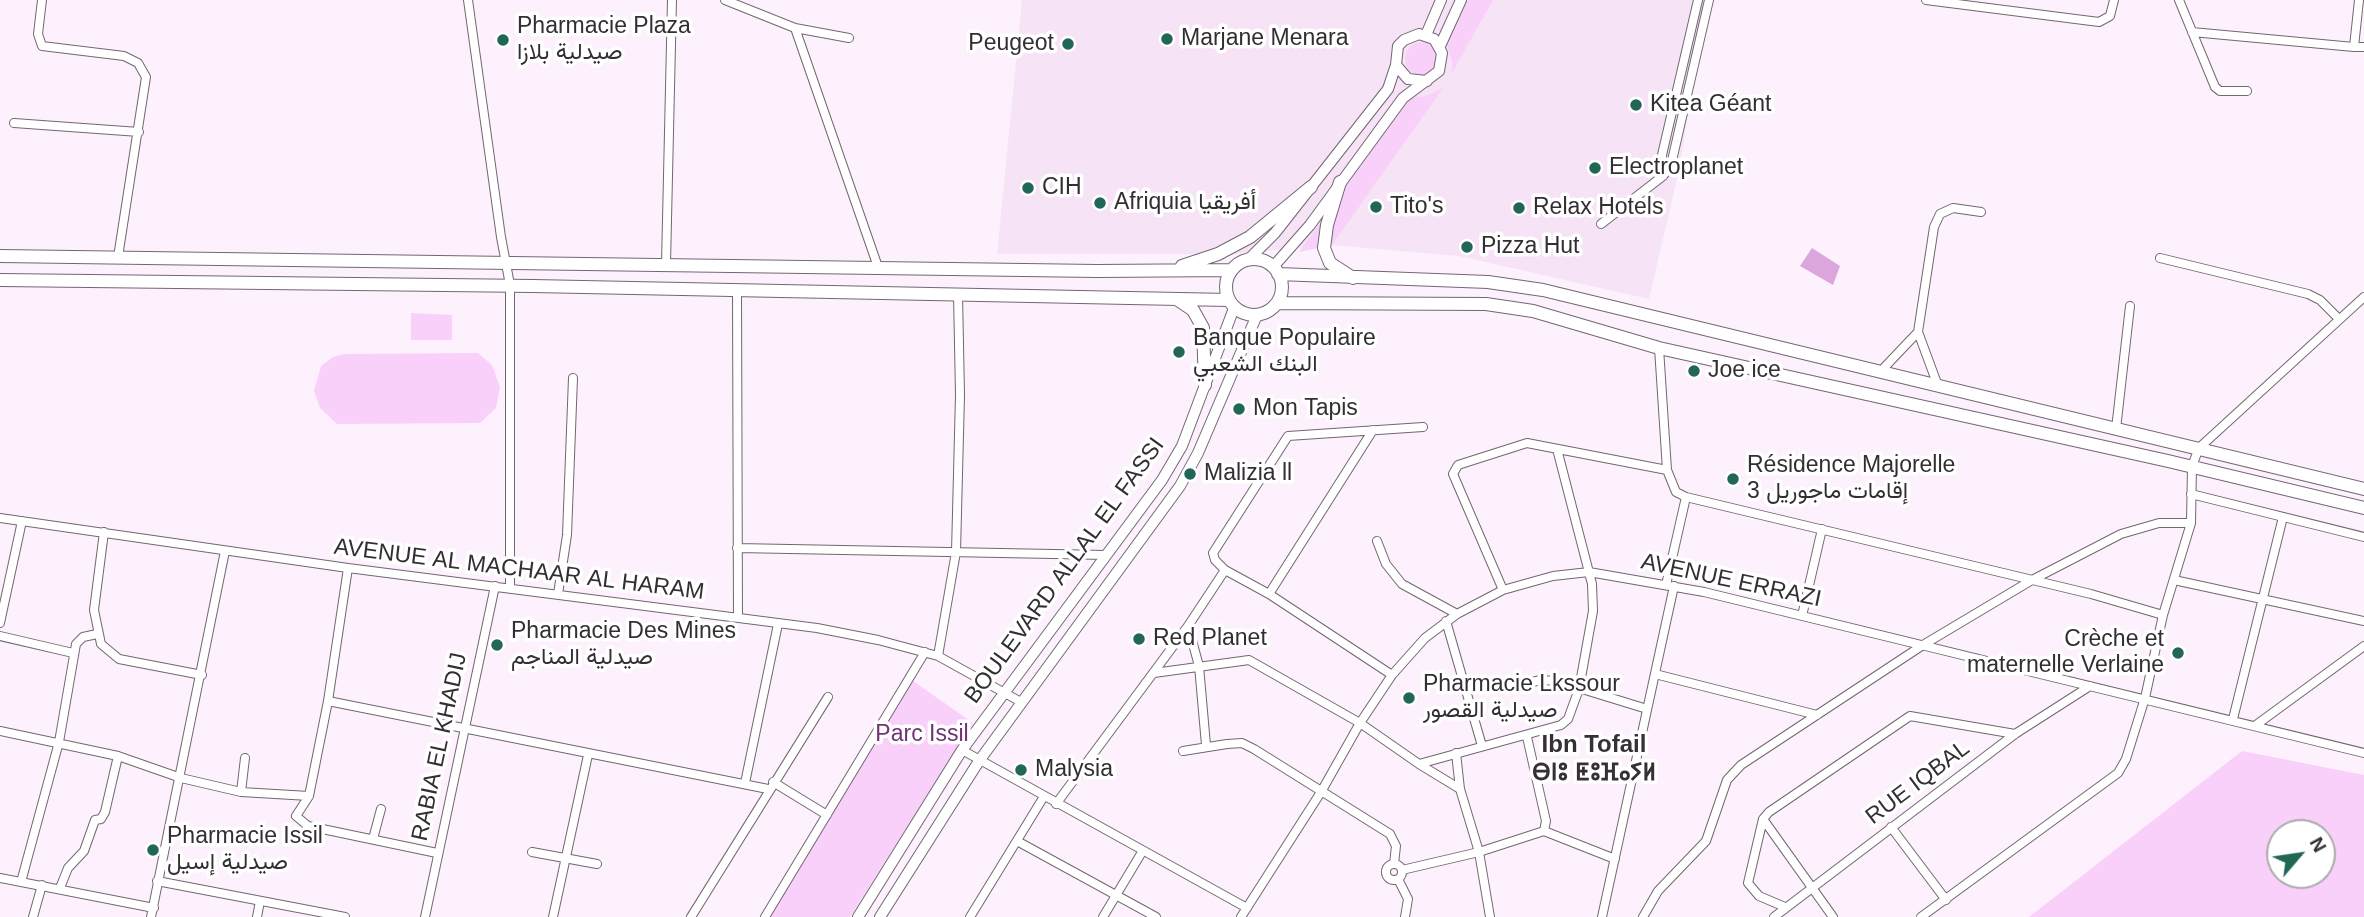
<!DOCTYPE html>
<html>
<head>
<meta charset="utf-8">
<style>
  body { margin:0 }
  #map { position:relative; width:2364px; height:917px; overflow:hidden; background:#fdf1fd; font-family:Arial,sans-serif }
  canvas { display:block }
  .north { position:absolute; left:2266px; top:819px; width:70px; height:70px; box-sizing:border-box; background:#fff; border:2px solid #adabad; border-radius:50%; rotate:61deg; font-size:19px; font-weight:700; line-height:28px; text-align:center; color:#332e33 }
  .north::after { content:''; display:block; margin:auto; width:24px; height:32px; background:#226657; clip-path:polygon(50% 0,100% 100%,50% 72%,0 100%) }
</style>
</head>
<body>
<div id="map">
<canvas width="2364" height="917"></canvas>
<div class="north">N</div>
</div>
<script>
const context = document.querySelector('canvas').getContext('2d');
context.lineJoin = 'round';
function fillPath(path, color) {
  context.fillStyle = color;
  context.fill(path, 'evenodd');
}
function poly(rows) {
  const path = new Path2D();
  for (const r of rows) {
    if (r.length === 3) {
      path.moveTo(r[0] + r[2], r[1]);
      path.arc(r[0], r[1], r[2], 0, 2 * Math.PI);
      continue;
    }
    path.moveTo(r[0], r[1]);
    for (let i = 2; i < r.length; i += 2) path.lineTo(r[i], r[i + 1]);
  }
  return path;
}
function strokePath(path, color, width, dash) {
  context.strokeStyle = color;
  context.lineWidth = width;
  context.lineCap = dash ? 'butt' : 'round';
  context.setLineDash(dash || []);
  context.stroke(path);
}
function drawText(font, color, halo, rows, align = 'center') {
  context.font = font + ' Arial,Vazirmatn,"Noto Sans Tifinagh",sans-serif';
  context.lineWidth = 7;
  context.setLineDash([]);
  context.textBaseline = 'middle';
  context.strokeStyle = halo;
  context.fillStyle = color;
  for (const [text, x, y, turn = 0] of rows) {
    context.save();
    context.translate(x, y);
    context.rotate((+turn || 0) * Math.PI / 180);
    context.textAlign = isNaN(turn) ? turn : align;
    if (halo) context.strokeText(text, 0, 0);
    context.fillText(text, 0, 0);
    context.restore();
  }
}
fillPath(poly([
  [1022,0,1707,0,1679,170,1649,299,1459,256,1332,245,1233,254,997,254]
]), '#f6e4f6');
fillPath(poly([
  [1468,0,1493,0,1452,73,1452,60,1445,42],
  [1422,59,17],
  [1443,88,1332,245,1299,252,1410,98,1426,96],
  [411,313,452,315,452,340,411,340],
  [478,353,492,365,500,387,496,408,480,423,337,424,320,408,314,391,321,366,333,357,344,354],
  [913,681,973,723,850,917,765,917],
  [2242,751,2364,775,2364,917,2029,917],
  [2280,833,2322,833,2322,875,2280,875]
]), '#f9d0f9');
fillPath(poly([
  [1812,248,1840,266,1833,285,1800,266]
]), '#daa6db');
const street = poly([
  [42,0,38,34,42,46,124,56,138,63,146,77,118,257],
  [468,0,501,237,510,285,510,588],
  [725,0,795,28,849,38],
  [1926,0,2099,22,2110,16,2114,0],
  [2179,0,2215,87,2220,91,2247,91],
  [2359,0,2354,47,2364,47],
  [795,28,878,267],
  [2192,32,2354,47],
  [14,123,139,132],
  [1663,176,1662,155,1698,0],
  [1601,224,1663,176,1671,165,1709,0],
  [2160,258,2308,294,2320,300,2339,319],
  [666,264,672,0],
  [737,290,738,618],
  [1659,348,1667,470,1676,492,1686,497,1666,585],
  [1880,372,1918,332],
  [1938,386,1918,332,1934,227,1940,214,1953,208,1981,212],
  [2116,429,2130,306],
  [2191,494,2364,537],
  [1686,497,2091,594,2163,615],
  [0,518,348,568,817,628,878,640,938,656,1021,702],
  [104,532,94,610,101,644,119,659,202,675],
  [1377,541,1386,564,1402,584,1457,614],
  [737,548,1106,555],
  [348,568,328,701,309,796,296,816,308,826,437,853],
  [2174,580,2364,621],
  [1503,590,1453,474,1458,465,1527,443,1667,470],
  [558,594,567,535,573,378],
  [1269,594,1373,430],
  [1802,616,1822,529],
  [1446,621,1482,746],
  [0,623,22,521],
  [1188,626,1199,666,1206,745],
  [0,636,73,653],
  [938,656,956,552,960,395,958,294],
  [1154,673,1249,660,1360,723,1419,764,1561,725,1568,719,1579,689,1593,611,1592,584,1557,449],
  [1655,674,1817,715],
  [1392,675,1269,594,1225,570,1215,560,1213,553,1288,436,1423,427],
  [1523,684,1541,680,1556,681,1647,709],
  [328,701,768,789],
  [2233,719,2283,517],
  [2256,725,2364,646],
  [0,731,118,756,181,778,241,792,309,796],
  [962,750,1247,908],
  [1183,751,1227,744,1242,743,1254,749,1390,834,1396,846,1394,864],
  [1456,753,1460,789,1479,852,1490,917],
  [1419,764,1460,789],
  [773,782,827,815],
  [745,783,778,624],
  [241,792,245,758],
  [1056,804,1188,626,1225,570],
  [1763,819,1748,883,1759,896,1785,907],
  [1891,827,1946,900],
  [1544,831,1615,859],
  [373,839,381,809],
  [1017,841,1156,917],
  [532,852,597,864],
  [1394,872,8],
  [1402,870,1479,852,1544,831,1546,821,1527,737],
  [0,878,154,908],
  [1398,879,1408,899,1405,917],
  [157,881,345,917],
  [21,882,59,742,76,644,83,637,97,634],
  [60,888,68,868,84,851,95,820,101,819,105,812,118,756],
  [33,917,42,885],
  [151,917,225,551],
  [257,917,260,901],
  [425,917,495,586],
  [553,917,588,755],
  [691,917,828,697],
  [765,917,925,652],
  [970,917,1043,798],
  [1103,917,1142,852],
  [1241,917,1321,792,1360,723,1392,675,1425,638,1457,614,1503,590,1553,576,1589,572,1704,592,2364,753],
  [1602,917,1674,586],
  [1643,917,1658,891,1706,841,1727,780,1741,765,1923,645,2032,580,2121,534,2159,523,2191,523],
  [1774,917,2015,734,2090,686],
  [1833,917,1763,819,1769,812,1910,716,2015,734],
  [1921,917,2118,773,2126,759,2145,698,2163,615,2191,523,2192,466,2199,448,2364,297]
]);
const secondary = poly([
  [1426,35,1441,0],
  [1440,46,1461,0],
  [1396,65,1408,79,1427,81],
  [1248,260,1275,233,1388,89,1396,65,1398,46,1404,40,1419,34,1434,39,1442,53,1439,71,1403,98,1310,225,1273,267],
  [858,917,962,750,1162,480,1182,446,1234,308],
  [880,917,979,761,1180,486,1198,453,1257,315]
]);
const primary = poly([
  [1340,182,1327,225,1324,248,1330,263,1353,278],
  [0,256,1097,271,1231,270],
  [1254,287,28],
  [1182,266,1218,254,1250,237,1311,187],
  [1278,274,1488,282,1543,290,2364,489],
  [0,280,533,286,1229,300],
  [1178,300,1193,310,1203,328,1205,385],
  [1277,303,1486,304,1533,311,1659,348,2168,461,2364,508]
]);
strokePath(street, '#716771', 10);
strokePath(secondary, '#716771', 12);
strokePath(primary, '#716771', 14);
strokePath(street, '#fff', 8);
strokePath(secondary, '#fff', 10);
strokePath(primary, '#fff', 12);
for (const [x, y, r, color] of [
  [1167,39,7,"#226657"],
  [503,40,7,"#226657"],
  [1068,44,7,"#226657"],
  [1636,105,7,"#226657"],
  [1595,168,7,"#226657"],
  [1028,188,7,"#226657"],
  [1100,203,7,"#226657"],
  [1376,207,7,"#226657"],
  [1519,208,7,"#226657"],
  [1467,247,7,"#226657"],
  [1179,352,7,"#226657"],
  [1694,371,7,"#226657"],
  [1239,409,7,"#226657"],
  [1190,474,7,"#226657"],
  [1733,479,7,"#226657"],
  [1139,639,7,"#226657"],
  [497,645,7,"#226657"],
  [2178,653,7,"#226657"],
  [1409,698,7,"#226657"],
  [1021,770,7,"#226657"],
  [153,850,7,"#226657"]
]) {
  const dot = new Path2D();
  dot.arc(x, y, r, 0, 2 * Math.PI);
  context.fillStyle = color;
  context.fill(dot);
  strokePath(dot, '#fff', 2.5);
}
drawText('23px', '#332e33', '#fff', [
  ["Pharmacie Plaza",517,27],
  ["صيدلية بلازا",517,53],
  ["Marjane Menara",1181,39],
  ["Peugeot",1054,44,"right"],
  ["Kitea Géant",1650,105],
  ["Electroplanet",1609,168],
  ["CIH",1042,188],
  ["Afriquia أفريقيا",1114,203],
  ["Tito's",1390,207],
  ["Relax Hotels",1533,208],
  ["Pizza Hut",1481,247],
  ["Banque Populaire",1193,339],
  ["البنك الشعبي",1193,365],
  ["Joe ice",1708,371],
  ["Mon Tapis",1253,409],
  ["Résidence Majorelle",1747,466],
  ["إقامات ماجوريل 3",1747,492],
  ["Malizia ll",1204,474],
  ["Pharmacie Des Mines",511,632],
  ["صيدلية المناجم",511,658],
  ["Red Planet",1153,639],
  ["Crèche et",2164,640,"right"],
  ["maternelle Verlaine",2164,666,"right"],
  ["Pharmacie Lkssour",1423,685],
  ["صيدلية القصور",1423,711],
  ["Malysia",1035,770],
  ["Pharmacie Issil",167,837],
  ["صيدلية إسيل",167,863]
], 'left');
drawText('23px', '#332e33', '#fff', [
  ["AVENUE AL MACHAAR AL HARAM",519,570,7],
  ["BOULEVARD ALLAL EL FASSI",1065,571,-54],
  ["AVENUE ERRAZI",1731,581,12],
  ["RABIA EL KHADIJ",440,747,-78],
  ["RUE IQBAL",1918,783,-37]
]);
drawText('23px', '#703373', '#fff', [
  ["Parc Issil",922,735]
]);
drawText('bold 24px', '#372e37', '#fff', [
  ["Ibn Tofail",1594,745],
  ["ⴱⵏⵓ ⵟⵓⴼⴰⵢⵍ",1594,773]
]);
</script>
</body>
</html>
